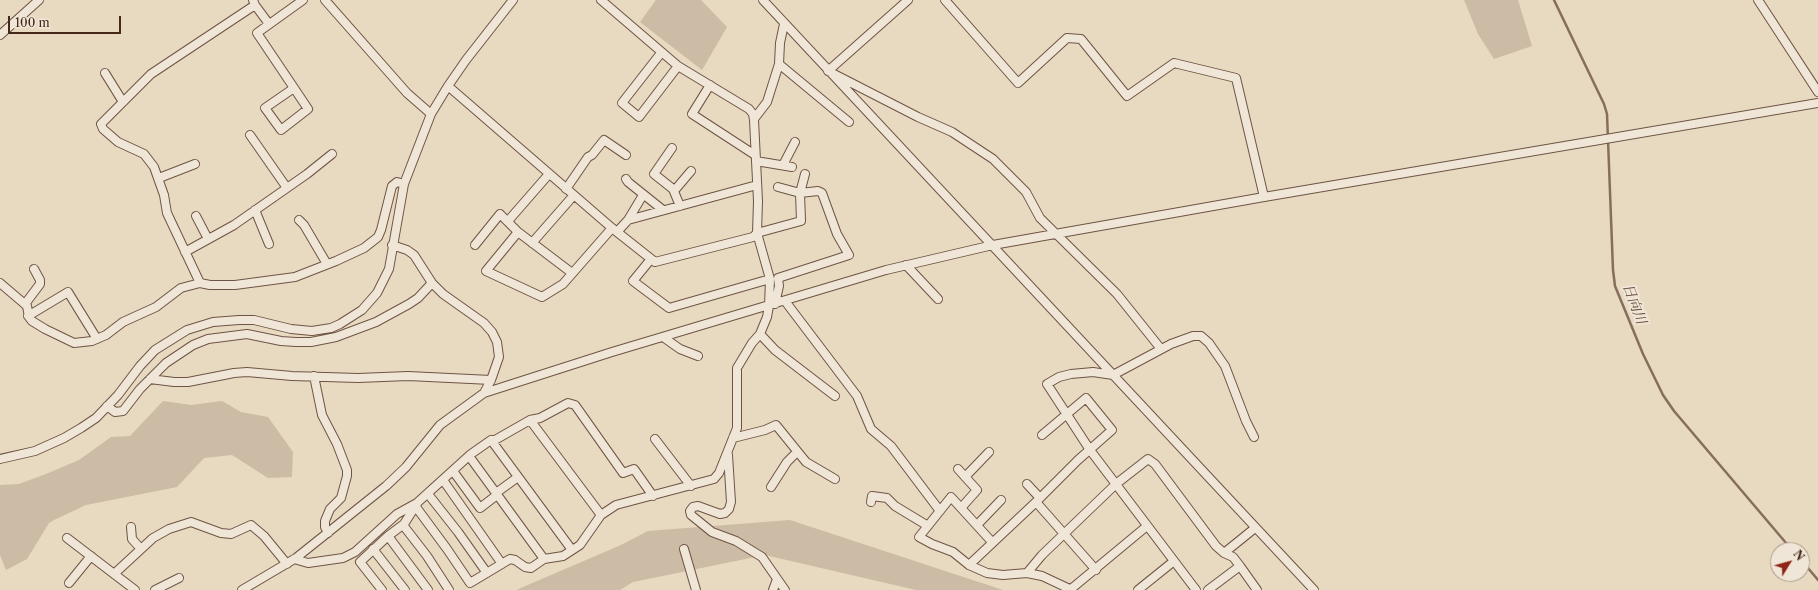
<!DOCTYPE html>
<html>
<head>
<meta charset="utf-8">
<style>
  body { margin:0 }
  #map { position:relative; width:1818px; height:590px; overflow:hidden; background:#e8d9c1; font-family:"Libre Caslon Text",serif }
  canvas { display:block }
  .north { position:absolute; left:1770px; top:542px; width:40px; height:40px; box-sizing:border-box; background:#f0e6d7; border:1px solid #ac9a8c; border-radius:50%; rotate:53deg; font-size:11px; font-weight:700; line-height:16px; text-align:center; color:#46281b }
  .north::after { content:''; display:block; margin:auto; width:14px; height:18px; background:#8f2418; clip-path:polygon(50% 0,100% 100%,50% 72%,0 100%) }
  .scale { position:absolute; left:8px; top:16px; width:113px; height:18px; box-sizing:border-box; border:2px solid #46281b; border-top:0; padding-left:5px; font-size:12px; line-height:14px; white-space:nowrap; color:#46281b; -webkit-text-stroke:3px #f0e6d7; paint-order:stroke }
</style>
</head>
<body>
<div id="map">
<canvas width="1818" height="590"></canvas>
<div class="north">N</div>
<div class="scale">100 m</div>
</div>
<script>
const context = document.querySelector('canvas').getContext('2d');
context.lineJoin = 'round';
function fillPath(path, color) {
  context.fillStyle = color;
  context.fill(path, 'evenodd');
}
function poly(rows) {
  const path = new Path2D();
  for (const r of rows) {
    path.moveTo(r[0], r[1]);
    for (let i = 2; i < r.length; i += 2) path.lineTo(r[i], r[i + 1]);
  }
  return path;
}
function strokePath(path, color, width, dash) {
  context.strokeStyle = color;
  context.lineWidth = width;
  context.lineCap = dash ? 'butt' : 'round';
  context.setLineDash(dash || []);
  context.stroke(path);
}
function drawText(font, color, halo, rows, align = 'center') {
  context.font = font + ' "Libre Caslon Text","Noto Serif JP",serif';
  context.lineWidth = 4;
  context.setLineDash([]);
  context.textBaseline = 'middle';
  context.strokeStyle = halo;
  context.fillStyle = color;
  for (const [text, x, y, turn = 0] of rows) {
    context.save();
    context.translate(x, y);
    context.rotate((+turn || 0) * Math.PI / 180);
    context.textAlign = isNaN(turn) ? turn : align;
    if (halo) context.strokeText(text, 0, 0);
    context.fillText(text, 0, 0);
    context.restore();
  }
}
fillPath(poly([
  [656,0,701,0,727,27,702,70,640,22],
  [1464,0,1518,0,1532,46,1494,59,1478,34],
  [163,401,191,405,222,401,241,412,268,417,293,452,292,477,268,478,232,455,204,458,177,487,86,505,54,520,49,523,27,559,6,570,0,555,0,485,19,484,46,474,79,460,111,437,130,436],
  [790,520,1003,590,916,590,765,555,633,582,620,590,516,590,621,545,648,531]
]), '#ccbba5');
strokePath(poly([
  [1554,0,1604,104,1607,114,1613,270,1615,286,1643,354,1663,395,1674,411,1792,550],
  [1802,561,1818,580]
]), '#866e5d', 2.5);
const minor = poly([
  [325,0,407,93,431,114],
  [763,0,1314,590],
  [908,0,828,71,918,117,952,132,993,159,1026,192,1040,218,1117,294,1161,349],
  [945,0,1018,83,1067,38,1081,39,1127,96,1174,63,1236,78,1264,197],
  [1758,0,1818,92],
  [255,5,269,24],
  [0,35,39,0],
  [661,53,622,103,639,117,678,66],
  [779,64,849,122],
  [105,73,123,102],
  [710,85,692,114,755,155],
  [448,86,612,228,655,262,753,237,757,233,801,221,800,193,805,174],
  [294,88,265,108,281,130,308,109,294,88,257,33,303,0],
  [754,119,767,102,779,64,780,43,784,24],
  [250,135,287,188],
  [672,148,654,174,673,189,680,206],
  [756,161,792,167],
  [783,165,795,142],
  [159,178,195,164],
  [626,179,628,182,663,210],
  [566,189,588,157,592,155,604,140,626,155],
  [674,191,691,171],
  [255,210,269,244],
  [196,216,208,239],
  [299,220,304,225,327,264],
  [628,220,643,195],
  [508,221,549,174],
  [518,232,572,273],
  [617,232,628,220,757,185],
  [532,243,574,195],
  [475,245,500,214,518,232,486,271,542,297,563,284,612,228],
  [185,252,234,225,307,174,332,154],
  [651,259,633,281,669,308,770,279],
  [906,265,938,299],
  [0,283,27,306,29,317,32,321,45,329,74,343,92,341,106,335,123,322,156,307,181,288,200,283,210,285,235,285,295,277,336,261,364,248,378,237,381,230,392,186,397,182,404,184],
  [200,283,167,213,164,195,154,167,144,154,118,142,103,129,101,124,151,74,255,5,253,0],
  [785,301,857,396,871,429,891,446,940,511],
  [25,304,40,284,40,280,34,269],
  [775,304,779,286,778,278,849,255,837,234,822,193,818,191,800,193,778,187],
  [28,316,68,292,97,339],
  [760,334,775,350,835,396],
  [663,337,680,349,698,356],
  [314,376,322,415,337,444,347,470,347,476,341,498,330,509,325,521,325,527,328,533],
  [150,379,174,382,188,382,234,373,247,372,292,376,358,378,408,376,491,380],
  [484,393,612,352,886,270,993,245,1264,197,1818,103],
  [107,406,115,412,123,411,140,389,166,363,193,345,208,339,247,334,281,341,296,342,311,342,336,337,376,322,409,304,418,298,432,283],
  [530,420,601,515],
  [733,438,765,430,776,425,806,462,835,479],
  [655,439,691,486],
  [491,440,572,550],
  [728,455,731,502,729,509,725,513,720,514,698,506,693,507,690,511,691,515,712,532,736,541,762,557,785,590],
  [0,459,35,451,64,438,81,428,96,418,118,395,140,366,155,350,187,330,213,322,239,320,254,320,291,329,312,331,331,328,340,324,362,310,377,293,389,269,404,184,431,114,448,86,466,60,513,0],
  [958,469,977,490,961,508],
  [453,471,480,508,497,495],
  [965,477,989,452],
  [443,480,502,564],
  [1027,484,1040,498],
  [771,487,787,462,797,452],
  [496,493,518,477],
  [428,494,458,532,487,573],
  [871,502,872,496,887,498,895,506,928,526],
  [1036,502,1096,570],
  [416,507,447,549,470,583,510,559,515,560,525,567,531,568,544,559,469,456],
  [403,525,427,556,449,590],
  [977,525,1001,500],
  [131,527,132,539,141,549],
  [388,536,428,590],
  [67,538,135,590],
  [992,542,951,497,919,537,932,544,953,552,969,565,987,573,1003,575,1027,573,1042,576,1072,590],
  [373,549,405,590],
  [684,549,696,590],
  [294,559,308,563,343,558,355,552,397,514,417,503],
  [544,559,563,556,580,545,601,515,616,505,714,479,719,473,737,428,737,368,752,343,760,334,767,317,769,306,770,279,757,233,758,201,754,120,753,114,749,109,678,66,601,0],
  [969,565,1036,502,1078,460,1112,430,1086,398,1042,435],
  [1240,566,1233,557,1224,553,1255,528],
  [1027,573,1042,555,1116,484,1148,459,1155,464,1216,546,1224,553],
  [114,574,153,538,169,529,191,522,221,533,231,534,251,525,264,536,287,564],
  [69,583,91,556],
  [1071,589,1147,526],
  [155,590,179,578],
  [242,590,296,558,386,486,406,467,440,425,484,393,491,380,499,357,497,342,492,332,484,323,443,294,432,283,414,255,407,250,392,245],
  [382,590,360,562,388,536,404,524,418,502,471,454,491,440,495,440,530,420,540,418,568,403,575,405,623,473,634,469,653,496],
  [773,590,777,579],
  [1138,590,1174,561],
  [1196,590,1090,450,1047,384,1059,377,1071,374,1093,372,1113,375,1171,344,1193,336,1201,336,1209,343,1225,366,1246,421,1254,437],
  [1208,590,1240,566,1257,590]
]);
strokePath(minor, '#6e5444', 10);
strokePath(minor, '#f0e6d7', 8);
drawText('italic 14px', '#614536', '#f0e6d7', [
  ["日向川",1634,304,69]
]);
</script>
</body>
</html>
